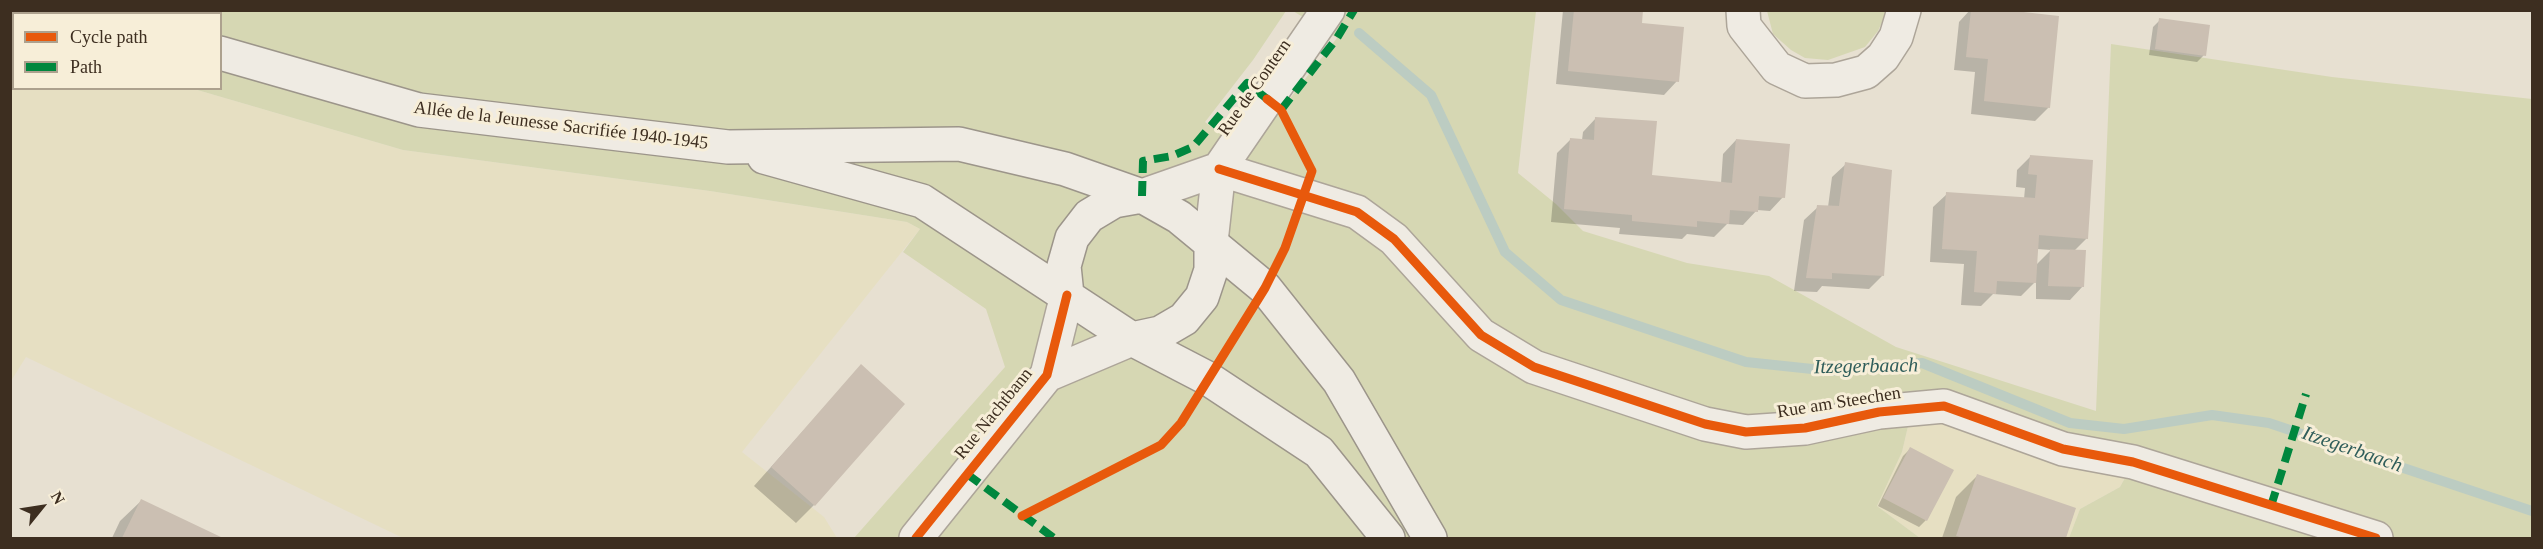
<!DOCTYPE html>
<html>
<head>
<meta charset="utf-8">
<style>
  body { margin:0 }
  #map { position:relative; width:2543px; height:549px; overflow:hidden; background:#e7e0d1; font-family:"Times New Roman",serif }
  canvas { display:block }
  .frame { position:absolute; inset:0; border:12px solid #3d2e20; pointer-events:none }
  .legend { position:absolute; left:12px; top:12px; width:210px; height:78px; box-sizing:border-box; background:#f7eed8; border:2px solid #ada18e; margin:0; padding:8px 10px; list-style:none; font-size:18px; color:#3d2e20 }
  .legend li { display:flex; align-items:center; gap:12px; height:30px }
  .legend b { width:30px; border:2px solid #ada18e }
  .north { position:absolute; left:12px; top:477px; width:60px; height:60px; -webkit-text-stroke:4px #f7eed8; paint-order:stroke; rotate:60deg; font-size:16px; font-weight:700; line-height:24px; text-align:center; color:#3d2e20 }
  .north::after { content:''; display:block; margin:auto; width:21px; height:27px; background:#3d2e20; clip-path:polygon(50% 0,100% 100%,50% 72%,0 100%) }
</style>
</head>
<body>
<div id="map">
<canvas width="2543" height="549"></canvas>
<div class="frame"></div>
<ul class="legend">
<li><b style="height:8px;background:#e8590c"></b>Cycle path</li>
<li><b style="height:8px;background:#00873e"></b>Path</li>
</ul>
<div class="north">N</div>
</div>
<script>
const context = document.querySelector('canvas').getContext('2d');
context.lineJoin = 'round';
function fillPath(path, color) {
  context.fillStyle = color;
  context.fill(path, 'evenodd');
}
function poly(rows) {
  const path = new Path2D();
  for (const r of rows) {
    path.moveTo(r[0], r[1]);
    for (let i = 2; i < r.length; i += 2) path.lineTo(r[i], r[i + 1]);
  }
  return path;
}
function strokePath(path, color, width, dash) {
  context.strokeStyle = color;
  context.lineWidth = width;
  context.lineCap = dash ? 'butt' : 'round';
  context.setLineDash(dash || []);
  context.stroke(path);
}
function drawText(font, color, halo, rows, align = 'center') {
  context.font = font + ' "Times New Roman",serif';
  context.lineWidth = 6;
  context.setLineDash([]);
  context.textBaseline = 'middle';
  context.strokeStyle = halo;
  context.fillStyle = color;
  for (const [text, x, y, turn = 0] of rows) {
    context.save();
    context.translate(x, y);
    context.rotate((+turn || 0) * Math.PI / 180);
    context.textAlign = isNaN(turn) ? turn : align;
    if (halo) context.strokeText(text, 0, 0);
    context.fillText(text, 0, 0);
    context.restore();
  }
}
fillPath(poly([
  [10,18,14,20,14,88,194,89,403,150,710,191,907,222,920,229,742,452,824,517,837,538,403,538,26,357,11,381],
  [1912,409,2133,462,2120,487,2080,509,2069,538,1920,538,1877,506,1902,452]
]), '#e6dfc2');
fillPath(poly([
  [10,11,1286,11,1253,60,1205,122,1236,145,1267,99,1281,110,1337,38,1293,11,1536,11,1518,173,1556,204,1583,231,1687,263,1769,276,1896,347,2096,411,2111,44,2332,77,2532,99,2532,538,2069,538,2080,509,2120,487,2133,463,1912,409,1902,452,1877,506,1920,538,854,538,1005,367,986,309,903,252,920,229,907,222,710,191,403,150,194,89,220,88,220,14,14,14,13,20,11,18],
  [1767,11,1887,11,1878,31,1865,47,1828,60,1805,58,1791,50,1773,34]
]), '#d6d7b3');
fillPath(poly([
  [1563,10,1641,10,1640,24,1677,81,1664,95,1556,84],
  [1970,10,1991,10,2049,107,2035,121,1971,114,1975,72,1954,70,1959,22],
  [2160,20,2204,55,2197,62,2149,55,2153,27],
  [1596,118,1650,177,1721,183,1723,154,1736,140,1783,197,1770,211,1757,210,1743,225,1727,224,1714,237,1687,234,1682,239,1619,234,1620,228,1551,222,1557,153,1570,140,1582,140,1583,132],
  [2030,157,2087,238,2073,252,2083,286,2070,300,2036,299,2036,281,2021,296,1993,294,1981,306,1961,305,1964,264,1930,262,1933,207,1947,194,2024,199,2025,188,2016,187,2017,170],
  [2037,249,2051,250,2035,266],
  [1846,164,1882,276,1869,289,1822,286,1817,292,1794,291,1804,220,1818,207,1828,207,1832,177],
  [861,366,814,505,796,523,754,486],
  [1910,449,1926,520,1919,527,1878,506,1903,456],
  [1977,476,2074,509,2064,538,1942,538,1956,497],
  [141,501,219,538,112,538,120,521]
]), '#0003');
strokePath(poly([
  [1359,33,1431,95,1505,252,1561,300,1746,362,1831,371,1922,363,2070,423,2124,429,2212,415,2269,423,2532,511]
]), '#bcccc2', 10);
fillPath(poly([
  [1574,10,1643,10,1642,23,1684,27,1679,82,1568,71],
  [1971,10,2006,10,2059,16,2050,108,1984,101,1988,59,1966,57],
  [2159,18,2210,25,2206,56,2155,49],
  [1595,117,1657,121,1652,175,1732,183,1736,139,1790,144,1785,198,1759,196,1758,212,1730,210,1729,224,1697,221,1697,227,1632,221,1632,215,1564,209,1570,138,1594,140],
  [2030,155,2093,160,2088,239,2039,235,2036,283,1997,281,1996,294,1974,292,1977,251,1942,249,1946,192,2035,198,2037,175,2028,174],
  [1845,162,1892,170,1884,276,1832,273,1832,279,1806,278,1817,205,1839,206],
  [2050,249,2086,250,2084,287,2048,286],
  [861,364,905,404,815,506,771,467],
  [1910,447,1954,470,1927,521,1883,498],
  [1977,474,2076,508,2066,538,1964,538,1956,536],
  [141,499,223,538,122,538]
]), '#cbbfb2');
const street = poly([
  [1743,10,1744,26,1777,68,1805,81,1836,80,1866,72,1883,57,1896,37,1904,10],
  [1219,169,1357,212,1394,239,1481,335,1534,367,1705,424,1746,432,1805,428,1879,412,1944,406,2063,449,2133,462,2376,538],
  [1142,196,1219,169],
  [1211,242,1219,169,1328,10],
  [1047,375,1132,339],
  [916,538,1047,375,1067,295]
]);
const secondary = poly([
  [100,10,107,14],
  [220,53,419,110,728,147,959,144,1065,169,1142,196,1179,217,1265,288,1339,381,1430,538],
  [764,157,922,201,1132,339,1207,378,1319,452,1388,538],
  [1067,295,1064,266,1072,238,1089,216,1114,201,1142,196],
  [1132,339,1160,333,1184,319,1202,297,1211,270,1211,242]
]);
strokePath(street, '#ada599', 36);
strokePath(secondary, '#9c958a', 36);
strokePath(street, '#efebe3', 33);
strokePath(secondary, '#efebe3', 33);
strokePath(poly([
  [1281,110,1337,38,1354,10],
  [1142,196,1143,161,1172,156,1193,147,1247,83,1271,102],
  [967,474,1054,538],
  [2271,506,2306,394]
]), '#00873e', 8, [15, 8]);
strokePath(poly([
  [1219,169,1357,212,1394,239,1481,335,1534,367,1705,424,1746,432,1805,428,1879,412,1944,406,2063,449,2133,462,2376,538],
  [1022,516,1161,445,1181,423,1265,288,1285,248,1312,171,1281,110,1267,99],
  [916,538,1047,375,1067,295]
]), '#e8590c', 9);
drawText('18px', '#3d2e20', '#f7eed8', [
  ["Rue de Contern",1255,88,-55],
  ["Allée de la Jeunesse Sacrifiée 1940-1945",561,126,7],
  ["Rue am Steechen",1839,403,-9],
  ["Rue Nachtbann",994,414,-51]
]);
drawText('italic 20px', '#2f5d5a', '#f7eed8', [
  ["Itzegerbaach",1866,367,-1],
  ["Itzegerbaach",2352,450,19]
]);
</script>
</body>
</html>
